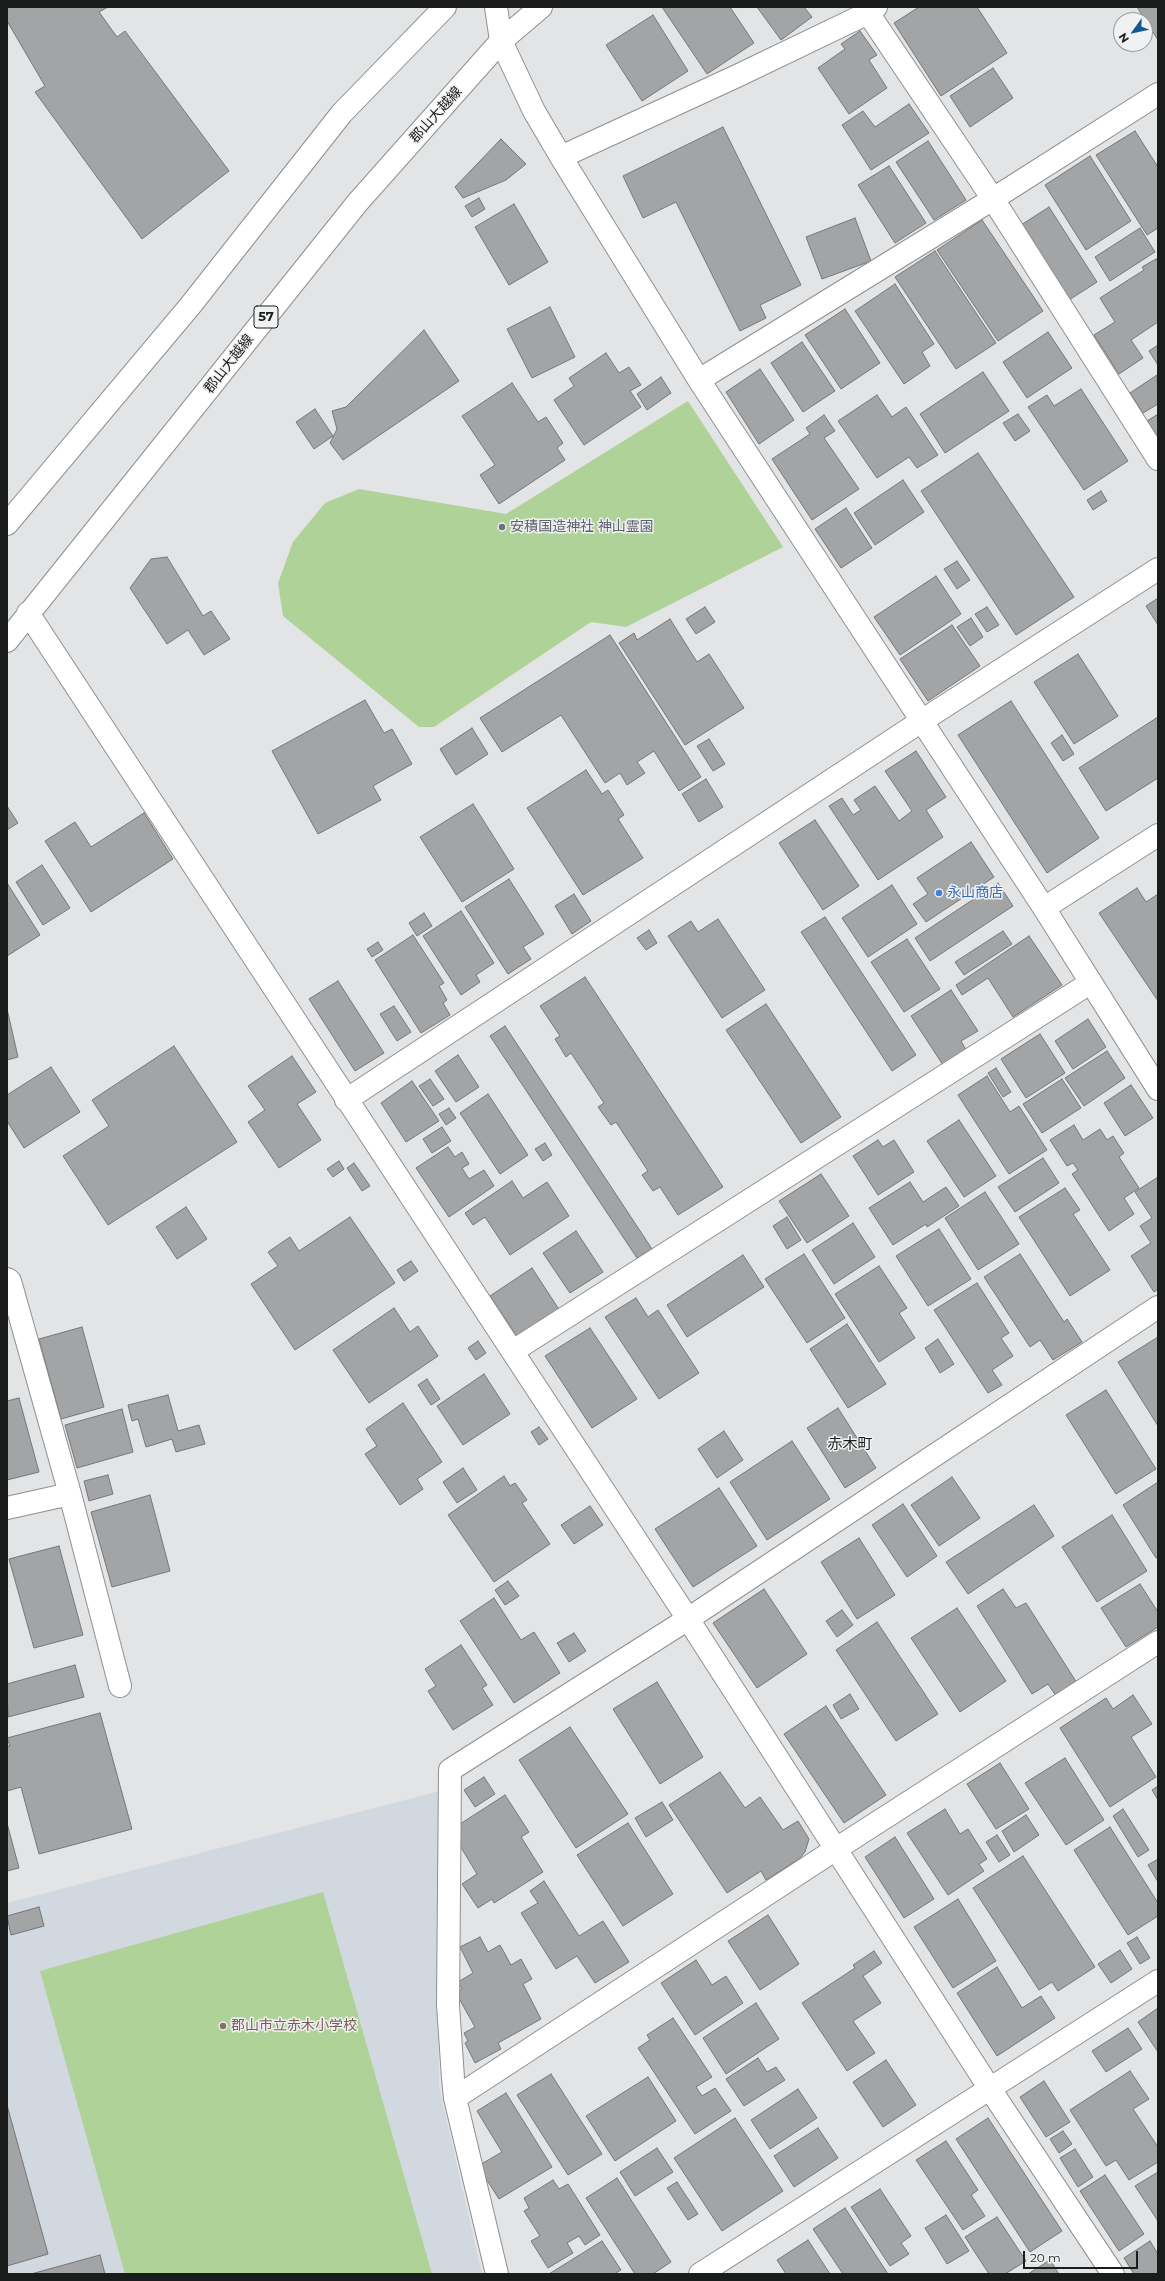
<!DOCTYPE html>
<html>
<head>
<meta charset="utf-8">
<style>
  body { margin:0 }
  #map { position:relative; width:1165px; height:2281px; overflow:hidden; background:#e3e4e5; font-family:Montserrat,sans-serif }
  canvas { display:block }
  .frame { position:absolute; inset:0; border:8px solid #1b1c1c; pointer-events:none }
  .north { position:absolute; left:1113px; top:12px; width:40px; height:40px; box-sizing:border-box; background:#f0f1f2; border:1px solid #9b9c9c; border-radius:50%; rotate:237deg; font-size:11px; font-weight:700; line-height:16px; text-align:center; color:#1b1c1c }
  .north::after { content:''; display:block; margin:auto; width:14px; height:18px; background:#15598e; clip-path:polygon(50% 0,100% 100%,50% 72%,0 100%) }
  .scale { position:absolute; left:1023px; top:2251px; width:115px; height:18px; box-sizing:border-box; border:2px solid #1b1c1c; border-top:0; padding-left:5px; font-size:12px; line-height:14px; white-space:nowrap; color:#1b1c1c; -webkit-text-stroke:3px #f0f1f2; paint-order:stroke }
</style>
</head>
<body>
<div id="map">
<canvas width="1165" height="2281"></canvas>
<div class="frame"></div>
<div class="north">N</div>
<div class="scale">20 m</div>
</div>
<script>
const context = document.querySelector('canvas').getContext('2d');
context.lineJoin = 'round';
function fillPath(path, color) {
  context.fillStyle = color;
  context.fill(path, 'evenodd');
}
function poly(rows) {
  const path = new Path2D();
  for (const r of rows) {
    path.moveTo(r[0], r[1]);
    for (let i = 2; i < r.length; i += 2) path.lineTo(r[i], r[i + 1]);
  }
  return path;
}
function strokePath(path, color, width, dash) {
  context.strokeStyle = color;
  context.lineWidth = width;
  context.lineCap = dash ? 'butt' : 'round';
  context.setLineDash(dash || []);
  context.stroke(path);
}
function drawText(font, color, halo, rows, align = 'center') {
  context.font = font + ' Montserrat,"Noto Sans JP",sans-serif';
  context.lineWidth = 3;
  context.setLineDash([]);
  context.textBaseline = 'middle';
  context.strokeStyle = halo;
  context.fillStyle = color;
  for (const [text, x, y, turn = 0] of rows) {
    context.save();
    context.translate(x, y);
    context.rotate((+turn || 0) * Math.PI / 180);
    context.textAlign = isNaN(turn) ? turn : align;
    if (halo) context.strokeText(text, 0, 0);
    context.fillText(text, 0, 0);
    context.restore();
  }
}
fillPath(poly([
  [440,1791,438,1964,439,2087,482,2274,7,2274,7,1903]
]), '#d2d8df');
fillPath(poly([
  [688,401,783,547,626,627,591,622,434,727,419,727,283,616,278,583,293,542,325,503,359,489,506,514],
  [323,1892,432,2274,125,2274,40,1971]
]), '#afd298');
const building = poly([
  [7,7,108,7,99,12,117,37,125,31,229,171,142,239,35,92,45,86,7,21,7,7],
  [662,7,730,7,754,43,707,74,662,7],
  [757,7,804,7,812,17,781,40,757,7],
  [919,7,977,7,1007,53,941,96,894,23,919,7],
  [1137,7,1158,7,1158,40,1137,7],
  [653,15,688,71,642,101,606,45,653,15],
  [860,31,877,55,869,60,887,88,849,114,818,68,845,49,841,44,860,31],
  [993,68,1013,98,970,127,950,96,993,68],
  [909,104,929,133,871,170,842,125,863,111,875,127,909,104],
  [723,127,801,285,760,305,766,318,740,331,676,202,643,218,623,176,723,127],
  [1135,131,1158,167,1158,228,1147,235,1096,155,1135,131],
  [501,139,526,164,506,180,463,198,455,187,501,139],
  [928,141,966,200,934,220,896,162,928,141],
  [1090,156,1131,221,1086,250,1045,185,1090,156],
  [889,166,926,223,895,243,858,185,889,166],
  [479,198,485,209,472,217,465,206,479,198],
  [514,204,548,262,509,285,475,227,514,204],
  [1049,207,1097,282,1069,300,1021,225,1049,207],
  [855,218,871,261,822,279,806,237,855,218],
  [982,220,1043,311,998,341,937,250,982,220],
  [1140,228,1155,252,1110,281,1095,257,1140,228],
  [935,251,996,343,956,369,895,277,935,251],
  [1156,259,1158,262,1158,322,1131,340,1143,358,1119,374,1094,335,1115,322,1100,298,1144,270,1142,267,1156,259],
  [895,284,934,344,922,352,930,366,904,384,855,311,895,284],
  [550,307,575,357,532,378,507,329,550,307],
  [845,309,880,363,841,389,805,335,845,309],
  [424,330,459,381,343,460,330,443,337,429,332,411,346,407,424,330],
  [1048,332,1072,368,1027,398,1003,362,1048,332],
  [802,342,835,391,803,412,771,363,802,342],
  [1158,345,1158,365,1149,351,1158,345],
  [606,353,619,373,629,367,641,385,630,391,641,407,584,445,554,400,574,386,569,378,606,353],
  [760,369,794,420,759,444,726,392,760,369],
  [983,372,1009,411,945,453,920,414,983,372],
  [1157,375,1158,404,1143,413,1130,393,1157,375],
  [661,377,671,393,647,410,637,394,661,377],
  [512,383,538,422,546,417,563,443,557,448,565,460,499,504,480,475,495,465,462,416,512,383],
  [1081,389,1128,461,1084,490,1028,407,1047,395,1054,406,1081,389],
  [877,395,892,417,906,407,938,455,917,468,909,457,877,478,838,421,877,395],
  [315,409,333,436,314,449,296,422,315,409],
  [1018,414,1030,431,1015,441,1003,423,1018,414],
  [1158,414,1158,439,1147,421,1158,414],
  [824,415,835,431,824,438,859,489,812,520,772,459,810,434,806,428,824,415],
  [978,453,1074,597,1016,635,921,491,978,453],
  [903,480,924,512,875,545,854,513,903,480],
  [1101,491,1107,501,1093,510,1087,500,1101,491],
  [846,508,872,548,841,568,815,529,846,508],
  [167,557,203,616,211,611,230,639,204,655,188,630,167,644,130,588,151,559,167,557],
  [957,561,970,580,957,589,944,569,957,561],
  [936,576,961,614,900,655,874,617,936,576],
  [1158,598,1158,625,1146,606,1158,598],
  [705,607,715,622,696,634,686,619,705,607],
  [987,607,999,625,987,632,975,614,987,607],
  [971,618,983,637,970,646,957,627,971,618],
  [670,619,697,662,709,654,744,708,685,745,619,643,634,633,637,640,670,619],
  [952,625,980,666,928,701,900,659,952,625],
  [610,635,701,777,679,791,654,751,637,762,645,773,627,785,620,773,605,783,561,715,502,752,480,718,610,635],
  [1078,654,1118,716,1074,744,1034,682,1078,654],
  [365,700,384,733,392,729,412,764,373,786,381,800,318,834,272,751,365,700],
  [1011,701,1099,838,1047,873,958,735,1011,701],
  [1158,717,1158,778,1106,811,1079,768,1158,717],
  [472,728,488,754,456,775,440,749,472,728],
  [1062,735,1074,754,1063,761,1051,743,1062,735],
  [709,739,725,764,713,771,697,746,709,739],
  [916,751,946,797,926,810,943,837,878,880,829,806,842,798,853,815,861,810,854,800,875,786,899,821,912,811,885,771,916,751],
  [586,770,602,794,608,790,624,815,618,819,643,858,583,895,527,808,586,770],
  [706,779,723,807,699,822,682,794,706,779],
  [473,804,514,869,462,902,420,837,473,804],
  [7,806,18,823,7,830,7,806],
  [144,813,173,859,91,912,45,841,75,822,91,847,144,813],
  [815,820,859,886,823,910,779,843,815,820],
  [971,842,994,877,926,922,913,904,928,894,917,878,971,842],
  [42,865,70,908,43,925,16,882,42,865],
  [509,879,544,934,523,947,531,959,508,974,465,907,509,879],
  [7,883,40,935,7,956,7,883],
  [998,883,1013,906,930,961,915,938,998,883],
  [892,885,917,924,868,957,842,918,892,885],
  [1137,888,1146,902,1158,894,1158,1001,1099,913,1137,888],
  [574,894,591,921,572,934,555,906,574,894],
  [461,911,494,963,476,975,480,982,461,995,423,936,461,911],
  [424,913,432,926,417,936,409,923,424,913],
  [825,917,916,1055,892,1071,801,932,825,917],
  [718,919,765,990,722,1018,668,936,691,921,698,932,718,919],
  [649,930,657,943,646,950,637,938,649,930],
  [1003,931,1012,944,964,975,955,962,1003,931],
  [413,935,444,983,439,986,447,1000,443,1003,450,1015,421,1033,375,960,413,935],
  [1029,936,1062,985,1013,1017,988,978,962,995,956,985,1029,936],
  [907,939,940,989,904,1012,871,962,907,939],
  [378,942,383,950,372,957,367,949,378,942],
  [585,977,723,1187,678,1215,660,1187,653,1191,642,1175,648,1171,616,1122,611,1125,598,1107,604,1103,571,1053,566,1057,555,1039,560,1036,540,1006,585,977],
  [338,981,384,1053,355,1071,309,999,338,981],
  [951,990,978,1031,961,1041,966,1050,943,1065,911,1016,951,990],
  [766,1004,841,1117,801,1143,726,1030,766,1004],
  [394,1006,411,1032,397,1041,380,1014,394,1006],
  [7,1009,18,1057,7,1060,7,1009],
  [1088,1019,1106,1047,1073,1069,1055,1041,1088,1019],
  [505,1026,652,1249,637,1258,490,1036,505,1026],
  [1040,1034,1065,1073,1026,1098,1001,1059,1040,1034],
  [174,1046,237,1142,108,1225,63,1156,109,1126,92,1100,174,1046],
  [1107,1051,1125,1078,1084,1106,1065,1078,1107,1051],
  [458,1055,479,1087,456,1102,435,1071,458,1055],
  [292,1056,316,1092,297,1104,321,1140,279,1168,248,1122,265,1110,248,1086,292,1056],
  [51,1067,80,1112,24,1148,7,1121,7,1095,51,1067],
  [996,1068,1011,1092,1003,1097,988,1073,996,1068],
  [987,1076,1010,1112,1019,1106,1047,1150,1009,1174,958,1095,987,1076],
  [430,1079,444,1099,433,1106,419,1086,430,1079],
  [1062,1079,1081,1108,1042,1133,1023,1104,1062,1079],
  [412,1081,439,1121,406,1142,381,1103,412,1081],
  [1131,1085,1153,1118,1125,1136,1104,1103,1131,1085],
  [488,1094,528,1155,500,1174,460,1113,488,1094],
  [449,1108,456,1118,446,1125,439,1114,449,1108],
  [959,1120,996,1176,964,1197,927,1141,959,1120],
  [1074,1125,1083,1140,1100,1129,1107,1140,1113,1136,1124,1153,1119,1157,1139,1188,1124,1198,1134,1214,1109,1231,1072,1174,1078,1170,1073,1163,1067,1166,1050,1140,1074,1125],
  [442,1127,451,1141,432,1153,423,1139,442,1127],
  [878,1140,883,1147,894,1140,914,1172,878,1195,853,1156,878,1140],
  [545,1143,552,1155,543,1161,535,1149,545,1143],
  [448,1147,455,1157,462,1152,469,1164,462,1168,469,1179,484,1170,494,1186,449,1217,416,1168,448,1147],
  [1043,1158,1059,1183,1015,1212,998,1187,1043,1158],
  [339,1161,344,1169,333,1177,327,1169,339,1161],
  [354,1163,370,1186,362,1191,347,1168,354,1163],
  [821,1174,849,1216,807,1243,779,1201,821,1174],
  [1158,1177,1158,1289,1154,1292,1131,1256,1151,1243,1140,1226,1152,1218,1135,1192,1158,1177],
  [512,1181,523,1198,547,1182,569,1216,510,1255,485,1217,473,1225,465,1213,512,1181],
  [910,1182,923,1202,946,1187,959,1206,927,1227,926,1224,893,1245,869,1208,910,1182],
  [1065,1188,1080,1210,1073,1214,1110,1270,1070,1296,1019,1217,1065,1188],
  [985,1192,1019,1244,978,1270,945,1218,985,1192],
  [186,1207,207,1239,177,1259,156,1227,186,1207],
  [350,1217,395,1283,295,1350,251,1284,278,1266,268,1252,290,1237,299,1251,350,1217],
  [787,1217,801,1240,787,1249,773,1226,787,1217],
  [853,1223,875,1257,834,1284,812,1250,853,1223],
  [939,1229,971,1279,928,1306,896,1256,939,1229],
  [576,1231,603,1272,570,1293,543,1253,576,1231],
  [804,1254,845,1318,807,1343,765,1279,804,1254],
  [1020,1254,1064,1322,1067,1319,1082,1342,1053,1360,1040,1340,1030,1347,984,1277,1020,1254],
  [743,1255,764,1287,687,1337,667,1305,743,1255],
  [411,1261,418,1271,404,1281,397,1270,411,1261],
  [879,1266,907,1308,899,1313,915,1338,879,1362,835,1294,879,1266],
  [532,1268,560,1311,518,1338,490,1296,532,1268],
  [977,1283,1009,1333,1001,1338,1013,1356,992,1370,1002,1385,988,1393,934,1310,977,1283],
  [636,1298,648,1317,658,1310,699,1373,659,1399,605,1317,636,1298],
  [394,1308,410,1332,418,1326,438,1356,369,1403,333,1350,394,1308],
  [847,1324,886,1384,848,1408,810,1349,847,1324],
  [82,1327,104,1407,61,1419,39,1339,82,1327],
  [590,1328,637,1399,592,1428,545,1356,590,1328],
  [1158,1337,1158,1426,1118,1362,1158,1337],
  [938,1339,954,1364,940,1373,925,1348,938,1339],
  [478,1341,486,1353,476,1360,468,1348,478,1341],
  [484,1374,510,1414,463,1445,437,1406,484,1374],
  [427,1379,440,1399,431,1405,418,1385,427,1379],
  [1106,1390,1156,1469,1116,1494,1066,1415,1106,1390],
  [168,1395,178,1431,199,1425,205,1444,176,1452,172,1439,146,1447,138,1419,132,1421,128,1405,168,1395],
  [19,1398,39,1472,7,1480,7,1401,19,1398],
  [403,1403,442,1462,417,1479,423,1489,400,1505,365,1454,377,1446,366,1429,403,1403],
  [838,1408,876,1468,845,1488,807,1428,838,1408],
  [122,1409,133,1452,77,1468,65,1425,122,1409],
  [539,1427,548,1439,539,1445,531,1432,539,1427],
  [724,1431,743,1460,717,1478,698,1449,724,1431],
  [792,1441,830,1499,767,1540,730,1482,792,1441],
  [463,1468,477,1490,457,1503,443,1482,463,1468],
  [108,1475,113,1494,89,1501,84,1481,108,1475],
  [504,1476,510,1486,515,1483,527,1500,522,1503,550,1544,494,1582,448,1515,504,1476],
  [952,1477,980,1518,939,1546,911,1505,952,1477],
  [1158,1482,1158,1557,1156,1558,1123,1505,1158,1482],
  [719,1488,757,1546,693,1587,655,1529,719,1488],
  [150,1495,170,1571,112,1587,91,1512,150,1495],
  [903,1504,937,1556,907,1577,872,1525,903,1504],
  [1034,1505,1054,1536,968,1594,946,1562,1034,1505],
  [590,1506,603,1525,574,1544,561,1525,590,1506],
  [1112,1515,1147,1571,1097,1602,1062,1547,1112,1515],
  [859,1538,895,1595,857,1619,821,1562,859,1538],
  [59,1546,83,1635,34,1648,9,1559,59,1546],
  [508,1581,519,1596,505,1605,495,1590,508,1581],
  [1140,1584,1158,1612,1158,1627,1126,1647,1101,1608,1140,1584],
  [764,1589,807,1654,757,1688,713,1623,764,1589],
  [1003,1589,1016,1608,1026,1603,1077,1683,1056,1696,1048,1684,1032,1694,977,1606,1003,1589],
  [494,1598,521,1640,534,1632,560,1673,514,1703,460,1621,494,1598],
  [957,1608,1006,1681,960,1712,911,1638,957,1608],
  [842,1610,853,1625,837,1637,826,1621,842,1610],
  [877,1622,938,1714,896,1741,836,1650,877,1622],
  [574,1633,586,1651,569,1662,557,1643,574,1633],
  [461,1645,487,1685,482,1688,493,1705,453,1730,428,1691,436,1686,425,1669,461,1645],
  [75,1665,84,1697,8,1717,7,1684,75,1665],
  [657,1682,703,1757,660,1784,613,1709,657,1682],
  [850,1694,859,1709,841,1719,833,1705,850,1694],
  [1133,1695,1152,1724,1131,1737,1156,1777,1110,1807,1060,1728,1106,1698,1113,1709,1133,1695],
  [826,1706,886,1795,844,1823,784,1734,826,1706],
  [100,1713,132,1829,39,1854,21,1787,7,1791,7,1746,10,1746,7,1738,100,1713],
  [570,1727,628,1814,576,1848,519,1760,570,1727],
  [1065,1758,1104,1820,1066,1845,1025,1783,1065,1758],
  [1000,1763,1029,1809,996,1829,967,1784,1000,1763],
  [720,1772,745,1808,760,1797,783,1830,798,1821,809,1839,805,1852,799,1859,766,1880,761,1871,727,1893,669,1805,720,1772],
  [484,1777,495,1794,475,1807,464,1790,484,1777],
  [1158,1786,1158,1800,1152,1790,1158,1786],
  [505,1795,529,1832,521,1837,543,1872,494,1903,492,1899,478,1908,462,1884,477,1874,459,1844,460,1824,505,1795],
  [662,1802,673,1820,646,1837,635,1818,662,1802],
  [945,1809,960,1834,968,1829,987,1859,979,1864,984,1871,948,1895,907,1833,945,1809],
  [1123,1809,1149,1850,1138,1857,1113,1816,1123,1809],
  [1026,1815,1039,1835,1014,1852,1002,1831,1026,1815],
  [7,1823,19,1868,7,1871,7,1823],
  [628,1823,673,1894,623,1926,577,1855,628,1823],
  [1110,1827,1158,1903,1158,1916,1128,1935,1074,1850,1110,1827],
  [997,1835,1010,1855,999,1862,986,1842,997,1835],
  [895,1837,934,1899,904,1918,865,1857,895,1837],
  [1023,1856,1095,1967,1058,1991,1052,1982,1039,1990,973,1888,1023,1856],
  [1158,1859,1158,1882,1148,1865,1158,1859],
  [544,1881,579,1936,603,1921,629,1962,595,1983,577,1956,556,1969,521,1913,538,1903,530,1891,544,1881],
  [958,1899,996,1961,953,1988,914,1927,958,1899],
  [39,1907,44,1926,11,1935,7,1916,39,1907],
  [768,1915,799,1964,760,1990,728,1941,768,1915],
  [480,1937,488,1952,500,1945,511,1965,521,1959,532,1979,523,1984,541,2019,498,2043,501,2049,475,2063,465,2043,468,2041,464,2033,475,2027,456,1993,462,1989,458,1982,473,1973,460,1947,480,1937],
  [1137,1937,1150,1958,1140,1964,1127,1943,1137,1937],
  [1120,1950,1132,1969,1111,1983,1098,1964,1120,1950],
  [874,1951,882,1963,863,1976,881,2003,853,2021,875,2053,847,2071,802,2003,855,1968,853,1965,874,1951],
  [696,1960,712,1985,726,1976,743,2003,695,2035,661,1983,696,1960],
  [997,1967,1022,2008,1041,1996,1055,2018,997,2056,957,1993,997,1967],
  [756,2003,779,2039,726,2074,703,2038,756,2003],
  [1158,2008,1158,2052,1138,2022,1158,2008],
  [673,2018,712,2077,696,2087,702,2096,715,2088,731,2111,695,2134,638,2048,650,2040,647,2035,673,2018],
  [1128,2028,1142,2049,1106,2072,1092,2051,1128,2028],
  [758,2058,767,2072,776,2067,785,2080,744,2106,726,2079,758,2058],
  [886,2060,916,2105,883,2127,853,2082,886,2060],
  [1130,2071,1149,2099,1133,2109,1158,2147,1158,2162,1129,2180,1116,2160,1106,2166,1070,2110,1130,2071],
  [551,2074,602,2154,568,2175,517,2095,551,2074],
  [648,2077,676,2121,615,2161,586,2116,648,2077],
  [1044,2081,1070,2122,1046,2137,1020,2097,1044,2081],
  [798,2089,817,2118,770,2149,751,2120,798,2089],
  [506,2093,552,2167,499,2199,478,2166,502,2152,477,2111,506,2093],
  [7,2105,48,2254,7,2266,7,2105],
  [735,2118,783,2191,722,2231,674,2158,735,2118],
  [988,2118,1062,2231,1030,2252,956,2139,988,2118],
  [818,2128,838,2158,794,2187,774,2156,818,2128],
  [1063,2131,1072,2144,1059,2153,1050,2139,1063,2131],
  [946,2141,978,2190,971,2195,985,2216,963,2230,916,2160,946,2141],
  [657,2148,673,2172,635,2196,620,2172,657,2148],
  [1075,2149,1093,2177,1078,2187,1060,2158,1075,2149],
  [1158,2172,1158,2221,1135,2186,1158,2172],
  [1105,2175,1144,2234,1119,2251,1080,2191,1105,2175],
  [617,2178,671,2262,653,2274,635,2274,586,2198,617,2178],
  [553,2180,559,2189,568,2184,600,2235,585,2245,579,2236,567,2243,573,2253,548,2268,531,2241,540,2236,524,2211,529,2208,524,2198,553,2180],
  [677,2182,698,2214,688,2220,667,2188,677,2182],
  [880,2189,911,2236,901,2243,909,2254,890,2266,851,2207,880,2189],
  [845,2208,888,2274,843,2274,813,2229,845,2208],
  [946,2215,969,2251,947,2264,925,2228,946,2215],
  [997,2217,1026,2261,1005,2274,989,2274,965,2237,997,2217],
  [808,2240,830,2274,786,2274,777,2260,808,2240],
  [602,2241,621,2270,614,2274,549,2274,602,2241],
  [1150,2241,1158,2254,1158,2274,1134,2274,1124,2258,1150,2241],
  [100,2255,105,2274,31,2274,100,2255],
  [1050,2260,1059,2274,1028,2274,1050,2260]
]);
fillPath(building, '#a3a4a5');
strokePath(building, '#757677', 1);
const minor = poly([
  [496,7,501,41,534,111,561,157,699,380,1044,908,1158,1089],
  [868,13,993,199,1158,459],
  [561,157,737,76,868,13,876,7],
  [699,380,993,199,1158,94],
  [28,613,688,1619,990,2089,1113,2274],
  [1044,908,1158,835],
  [346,1100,920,722,1158,569],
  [7,1279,10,1281,70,1494,120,1686],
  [513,1351,1090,983],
  [7,1508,70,1494],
  [455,2098,836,1849,1158,1642],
  [497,2274,455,2098,453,2078,448,2005,450,1770,688,1619,1158,1307],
  [700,2274,1158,1981]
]);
const major = poly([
  [7,524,190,306,342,113,445,7],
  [7,641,358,202,501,41,541,7]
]);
strokePath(minor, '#8e8f90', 24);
strokePath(major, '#8e8f90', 24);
strokePath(minor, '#fff', 22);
strokePath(major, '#fff', 22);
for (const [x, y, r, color] of [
  [502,527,4,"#6b7280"],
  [939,893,4,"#3f7fe0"],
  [223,2026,4,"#8d6e63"]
]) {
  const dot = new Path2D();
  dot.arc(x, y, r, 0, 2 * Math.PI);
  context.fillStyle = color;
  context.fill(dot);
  strokePath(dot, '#f0f1f2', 1.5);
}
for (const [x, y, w] of [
  [266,317,24]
]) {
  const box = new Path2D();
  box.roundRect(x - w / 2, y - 11, w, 22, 3);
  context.fillStyle = '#f0f1f2';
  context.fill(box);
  strokePath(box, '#1b1c1c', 1);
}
drawText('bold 13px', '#1b1c1c', null, [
  ["57",266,317]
]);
drawText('14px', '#1b1c1c', '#f0f1f2', [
  ["郡山大越線",436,115,-48],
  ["郡山大越線",229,364,-52]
]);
drawText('14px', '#5b616d', '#f0f1f2', [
  ["安積国造神社 神山霊園",510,527]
], 'left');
drawText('14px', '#366cbe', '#f0f1f2', [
  ["永山商店",947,893]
], 'left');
drawText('14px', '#785e54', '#f0f1f2', [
  ["郡山市立赤木小学校",231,2026]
], 'left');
drawText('15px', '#1b1c1c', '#f0f1f2', [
  ["赤木町",850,1445]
]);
</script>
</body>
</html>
